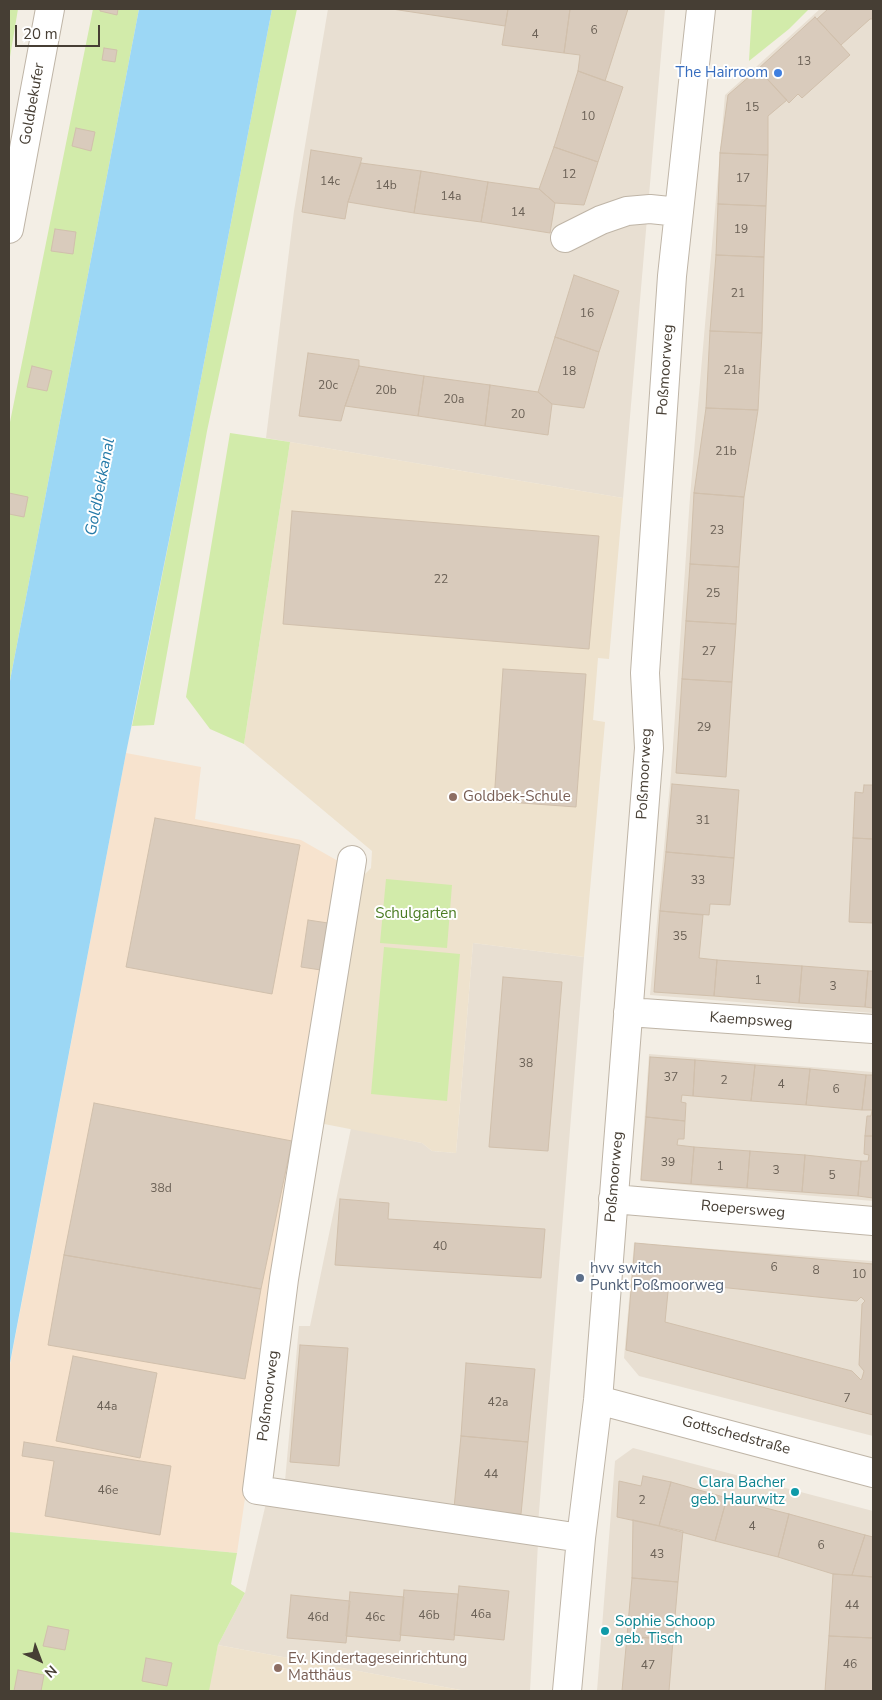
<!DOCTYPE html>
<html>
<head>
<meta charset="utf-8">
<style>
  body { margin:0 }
  #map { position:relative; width:882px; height:1700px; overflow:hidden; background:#f3eee5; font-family:"Nunito Sans",sans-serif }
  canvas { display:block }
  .frame { position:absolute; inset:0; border:10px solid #463e34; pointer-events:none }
  .north { position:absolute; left:15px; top:1635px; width:50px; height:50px; -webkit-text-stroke:4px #fff; paint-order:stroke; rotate:137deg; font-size:14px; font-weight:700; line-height:20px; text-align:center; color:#463e34 }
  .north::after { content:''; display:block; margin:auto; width:18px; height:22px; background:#463e34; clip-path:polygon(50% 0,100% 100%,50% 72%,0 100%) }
  .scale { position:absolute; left:15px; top:25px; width:85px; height:22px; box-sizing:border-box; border:2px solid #463e34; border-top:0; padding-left:6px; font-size:15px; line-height:18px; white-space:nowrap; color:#463e34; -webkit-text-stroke:4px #fff; paint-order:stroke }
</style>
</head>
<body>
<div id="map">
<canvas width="882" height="1700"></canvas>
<div class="frame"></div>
<div class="north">N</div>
<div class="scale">20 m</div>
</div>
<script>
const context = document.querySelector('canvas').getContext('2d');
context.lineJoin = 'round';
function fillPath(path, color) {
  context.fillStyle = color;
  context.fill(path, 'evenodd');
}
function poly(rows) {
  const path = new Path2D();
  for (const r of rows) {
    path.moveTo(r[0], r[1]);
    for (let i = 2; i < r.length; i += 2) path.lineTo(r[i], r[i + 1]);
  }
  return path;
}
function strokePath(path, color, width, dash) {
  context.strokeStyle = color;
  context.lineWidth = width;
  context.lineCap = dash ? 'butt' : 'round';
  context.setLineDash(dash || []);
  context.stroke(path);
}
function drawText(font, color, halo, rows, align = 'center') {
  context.font = font + ' "Nunito Sans",sans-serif';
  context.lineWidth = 4;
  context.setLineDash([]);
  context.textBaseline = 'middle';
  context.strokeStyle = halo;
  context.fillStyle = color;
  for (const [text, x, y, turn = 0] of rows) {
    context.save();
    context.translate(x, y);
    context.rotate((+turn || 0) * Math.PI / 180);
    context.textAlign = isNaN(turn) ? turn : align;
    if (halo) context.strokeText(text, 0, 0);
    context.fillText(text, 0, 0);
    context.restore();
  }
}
fillPath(poly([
  [328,9,665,9,623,498,266,438,294,211],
  [820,9,873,9,873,1013,650,995,671,774,690,497,725,95],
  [473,943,584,957,538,1524,285,1481,299,1326,310,1326,351,1128,422,1143,432,1151,456,1153],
  [649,1054,873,1072,873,1201,640,1181],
  [634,1243,873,1261,873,1436,639,1376,624,1358],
  [633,1448,873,1511,873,1691,597,1691,615,1461],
  [266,1503,538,1543,530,1691,466,1691,218,1645,245,1593]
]), '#e8dfd2');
fillPath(poly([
  [126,753,201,767,195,819,301,840,338,861,237,1553,9,1532,9,1370]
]), '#f7e3ce');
fillPath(poly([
  [290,442,623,498,609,659,598,658,593,720,605,722,584,957,473,943,456,1153,432,1151,422,1143,319,1123,362,877,371,868,372,851,244,744],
  [218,1645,466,1691,208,1691]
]), '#eee2cd');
fillPath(poly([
  [9,9,18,9,9,63],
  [93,9,139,9,9,686,9,427],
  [272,9,297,9,207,431,154,725,132,726,188,446],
  [752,9,809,9,789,29,749,61],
  [230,433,290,442,244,744,210,729,186,697],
  [386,879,452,885,447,948,380,943],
  [384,947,460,954,447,1101,371,1094],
  [9,1532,237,1553,231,1584,245,1593,218,1645,209,1691,9,1691]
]), '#d2ebaa');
fillPath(poly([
  [139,9,272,9,188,446,126,753,9,1368,9,686]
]), '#9cd7f5');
const building = poly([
  [100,9,118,9,117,15,100,11,100,9],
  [392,9,508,9,505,26,392,9],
  [508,9,570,9,564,53,502,45,508,9],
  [570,9,628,9,605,81,578,71,580,55,564,53,570,9],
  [828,9,873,9,873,19,870,19,841,45,817,19,828,9],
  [815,17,850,55,802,98,798,94,789,103,758,69,815,17],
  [104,48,117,50,115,62,102,60,104,48],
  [758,69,787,100,768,116,768,155,720,153,728,95,758,69],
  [578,71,623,87,598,162,554,147,578,71],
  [76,128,95,132,91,151,72,146,76,128],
  [554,147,598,162,584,205,555,203,539,189,554,147],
  [311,150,362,158,348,202,345,219,302,212,311,150],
  [720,153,768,155,766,206,718,204,720,153],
  [361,163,421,171,414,213,348,202,361,163],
  [421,171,488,182,481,222,414,213,421,171],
  [488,182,539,189,555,203,550,233,481,222,488,182],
  [718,204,766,206,764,257,716,255,718,204],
  [55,229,76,232,73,254,51,251,55,229],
  [716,255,764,257,762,333,710,331,716,255],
  [574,275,619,291,599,352,555,337,574,275],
  [710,331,762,333,758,410,706,408,710,331],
  [555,337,599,352,584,408,552,404,538,392,555,337],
  [308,353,359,360,359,366,345,406,341,421,299,416,308,353],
  [32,366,52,371,47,391,27,387,32,366],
  [359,366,424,376,418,416,345,406,359,366],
  [424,376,490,385,485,426,418,416,424,376],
  [490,385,538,392,552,404,548,435,485,426,490,385],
  [706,408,758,410,744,497,694,493,706,408],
  [9,493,28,497,24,517,9,514,9,493],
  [694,493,744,497,739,567,690,564,694,493],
  [292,511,599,536,589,649,283,624,292,511],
  [690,564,739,567,736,624,686,621,690,564],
  [686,621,736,624,732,682,682,679,686,621],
  [503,669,586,674,576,807,494,801,503,669],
  [682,679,732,682,726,777,676,773,682,679],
  [672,784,739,790,734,858,666,852,672,784],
  [864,785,873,785,873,839,853,838,855,792,863,793,864,785],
  [155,818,300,845,272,994,126,967,155,818],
  [853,838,873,839,873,923,849,922,853,838],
  [666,852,734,858,730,905,710,904,709,915,660,911,666,852],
  [660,911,703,915,699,958,717,960,714,996,654,992,660,911],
  [308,920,328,923,321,970,301,967,308,920],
  [717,960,802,966,799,1003,714,996,717,960],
  [802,966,868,971,865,1007,799,1003,802,966],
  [868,971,873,971,873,1008,865,1007,868,971],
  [503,977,562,982,548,1151,489,1147,503,977],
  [650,1057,695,1060,693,1096,682,1095,681,1102,686,1103,685,1121,646,1117,650,1057],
  [695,1060,755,1065,751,1101,693,1096,695,1060],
  [755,1065,810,1069,806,1105,751,1101,755,1065],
  [810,1069,866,1075,862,1110,806,1105,810,1069],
  [866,1075,873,1075,873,1136,865,1136,867,1116,871,1116,872,1110,862,1110,866,1075],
  [94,1103,292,1141,261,1289,64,1255,94,1103],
  [646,1117,685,1121,684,1139,678,1139,677,1145,694,1147,691,1184,641,1180,646,1117],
  [865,1136,873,1136,873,1198,858,1196,861,1161,868,1161,869,1155,864,1154,865,1136],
  [694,1147,750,1151,747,1188,691,1184,694,1147],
  [750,1151,805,1155,802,1192,747,1188,750,1151],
  [805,1155,861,1161,858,1196,802,1192,805,1155],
  [340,1199,389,1203,388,1219,545,1229,541,1278,335,1265,340,1199],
  [635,1243,873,1264,873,1415,626,1350,635,1243],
  [669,1282,857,1301,861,1297,865,1301,862,1304,859,1365,864,1371,862,1378,861,1380,852,1371,665,1322,669,1282],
  [64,1255,261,1289,245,1379,48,1345,64,1255],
  [300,1345,348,1348,339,1466,290,1462,300,1345],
  [73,1356,157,1373,140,1458,56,1441,73,1356],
  [466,1363,535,1369,528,1442,461,1436,466,1363],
  [461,1436,528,1442,521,1514,454,1508,461,1436],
  [24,1442,171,1466,160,1535,45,1516,54,1461,22,1456,24,1442],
  [643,1476,671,1482,659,1526,617,1517,619,1481,641,1486,643,1476],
  [671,1482,727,1498,715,1541,659,1526,671,1482],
  [727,1498,789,1514,778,1557,715,1541,727,1498],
  [789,1514,865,1535,852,1575,833,1574,778,1557,789,1514],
  [633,1520,683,1531,678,1582,632,1578,633,1520],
  [865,1535,873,1537,873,1577,852,1575,865,1535],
  [833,1574,873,1577,873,1638,829,1636,833,1574],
  [632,1578,678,1582,673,1640,627,1636,632,1578],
  [459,1586,509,1591,504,1640,454,1635,459,1586],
  [404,1590,458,1594,454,1640,400,1635,404,1590],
  [350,1592,404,1597,400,1641,346,1636,350,1592],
  [291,1595,350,1601,346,1643,287,1638,291,1595],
  [48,1626,69,1630,65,1650,43,1646,48,1626],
  [627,1636,673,1640,669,1691,622,1691,627,1636],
  [829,1636,873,1638,873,1691,825,1691,829,1636],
  [146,1658,172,1663,167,1686,142,1681,146,1658],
  [18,1670,44,1675,41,1691,14,1691,18,1670]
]);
fillPath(building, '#d9cbbc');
strokePath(building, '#d1c0ac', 1);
const minor = poly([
  [9,229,50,9],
  [565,238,601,220,627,211,650,209,679,212],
  [352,860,284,1279,257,1490,581,1538],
  [628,1012,873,1029],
  [613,1199,873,1221],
  [598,1400,873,1473],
  [567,1691,581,1538,598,1400,649,748,645,673,672,276,701,9]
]);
strokePath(minor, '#bfb5a7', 30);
strokePath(minor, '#fff', 28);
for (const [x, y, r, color] of [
  [778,73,5,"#3f7fe0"],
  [453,797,5,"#8d6e63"],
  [580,1278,5,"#5c6f8a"],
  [795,1492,5,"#0f9aa8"],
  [605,1631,5,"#0f9aa8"],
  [278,1668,5,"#8d6e63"]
]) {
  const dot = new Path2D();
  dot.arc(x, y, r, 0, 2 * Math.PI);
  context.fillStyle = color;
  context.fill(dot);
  strokePath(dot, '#fff', 2);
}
drawText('12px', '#6b6156', null, [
  ["6",594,31],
  ["4",535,35],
  ["13",804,62],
  ["15",752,108],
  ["10",588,117],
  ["12",569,175],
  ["17",743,179],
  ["14c",330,182],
  ["14b",386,186],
  ["14a",451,197],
  ["14",518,213],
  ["19",741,230],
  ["21",738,294],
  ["16",587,314],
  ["21a",734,371],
  ["18",569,372],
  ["20c",328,386],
  ["20b",386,391],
  ["20a",454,400],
  ["20",518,415],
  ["21b",726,452],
  ["23",717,531],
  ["22",441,580],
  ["25",713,594],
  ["27",709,652],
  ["29",704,728],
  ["31",703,821],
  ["33",698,881],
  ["35",680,937],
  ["1",758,981],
  ["3",833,987],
  ["38",526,1064],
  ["37",671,1078],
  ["2",724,1081],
  ["4",781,1085],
  ["6",836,1090],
  ["39",668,1163],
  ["1",720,1167],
  ["3",776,1171],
  ["5",832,1176],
  ["38d",161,1189],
  ["40",440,1247],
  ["6",774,1268],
  ["8",816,1271],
  ["10",859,1275],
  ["7",847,1399],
  ["42a",498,1403],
  ["44a",107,1407],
  ["44",491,1475],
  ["46e",108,1491],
  ["2",642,1501],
  ["4",752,1527],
  ["6",821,1546],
  ["43",657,1555],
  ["44",852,1606],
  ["46a",481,1615],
  ["46b",429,1616],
  ["46d",318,1618],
  ["46c",375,1618],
  ["46",850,1665],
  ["47",648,1666]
]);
drawText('15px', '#366cbe', '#fff', [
  ["The Hairroom",768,73]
], 'right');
drawText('15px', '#463e34', '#fff', [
  ["Goldbekufer",33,104,-80],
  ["Poßmoorweg",666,370,-86],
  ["Poßmoorweg",645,774,-87],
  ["Kaempsweg",751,1021,4],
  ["Poßmoorweg",615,1177,-85],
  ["Roepersweg",743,1210,5],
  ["Poßmoorweg",269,1396,-83],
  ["Gottschedstraße",736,1436,15]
]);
drawText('15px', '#785e54', '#fff', [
  ["Goldbek-Schule",463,797],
  ["Ev. Kindertageseinrichtung",288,1659],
  ["Matthäus",288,1676]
], 'left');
drawText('15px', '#4b7c23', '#fff', [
  ["Schulgarten",416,914]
]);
drawText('15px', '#4e5e75', '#fff', [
  ["hvv switch",590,1269],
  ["Punkt Poßmoorweg",590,1286]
], 'left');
drawText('15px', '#0d838f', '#fff', [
  ["Clara Bacher",785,1483],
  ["geb. Haurwitz",785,1500],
  ["Sophie Schoop",615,1622,"left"],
  ["geb. Tisch",615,1639,"left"]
], 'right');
drawText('italic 16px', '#247aa8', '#fff', [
  ["Goldbekkanal",101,487,-79]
]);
</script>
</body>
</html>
